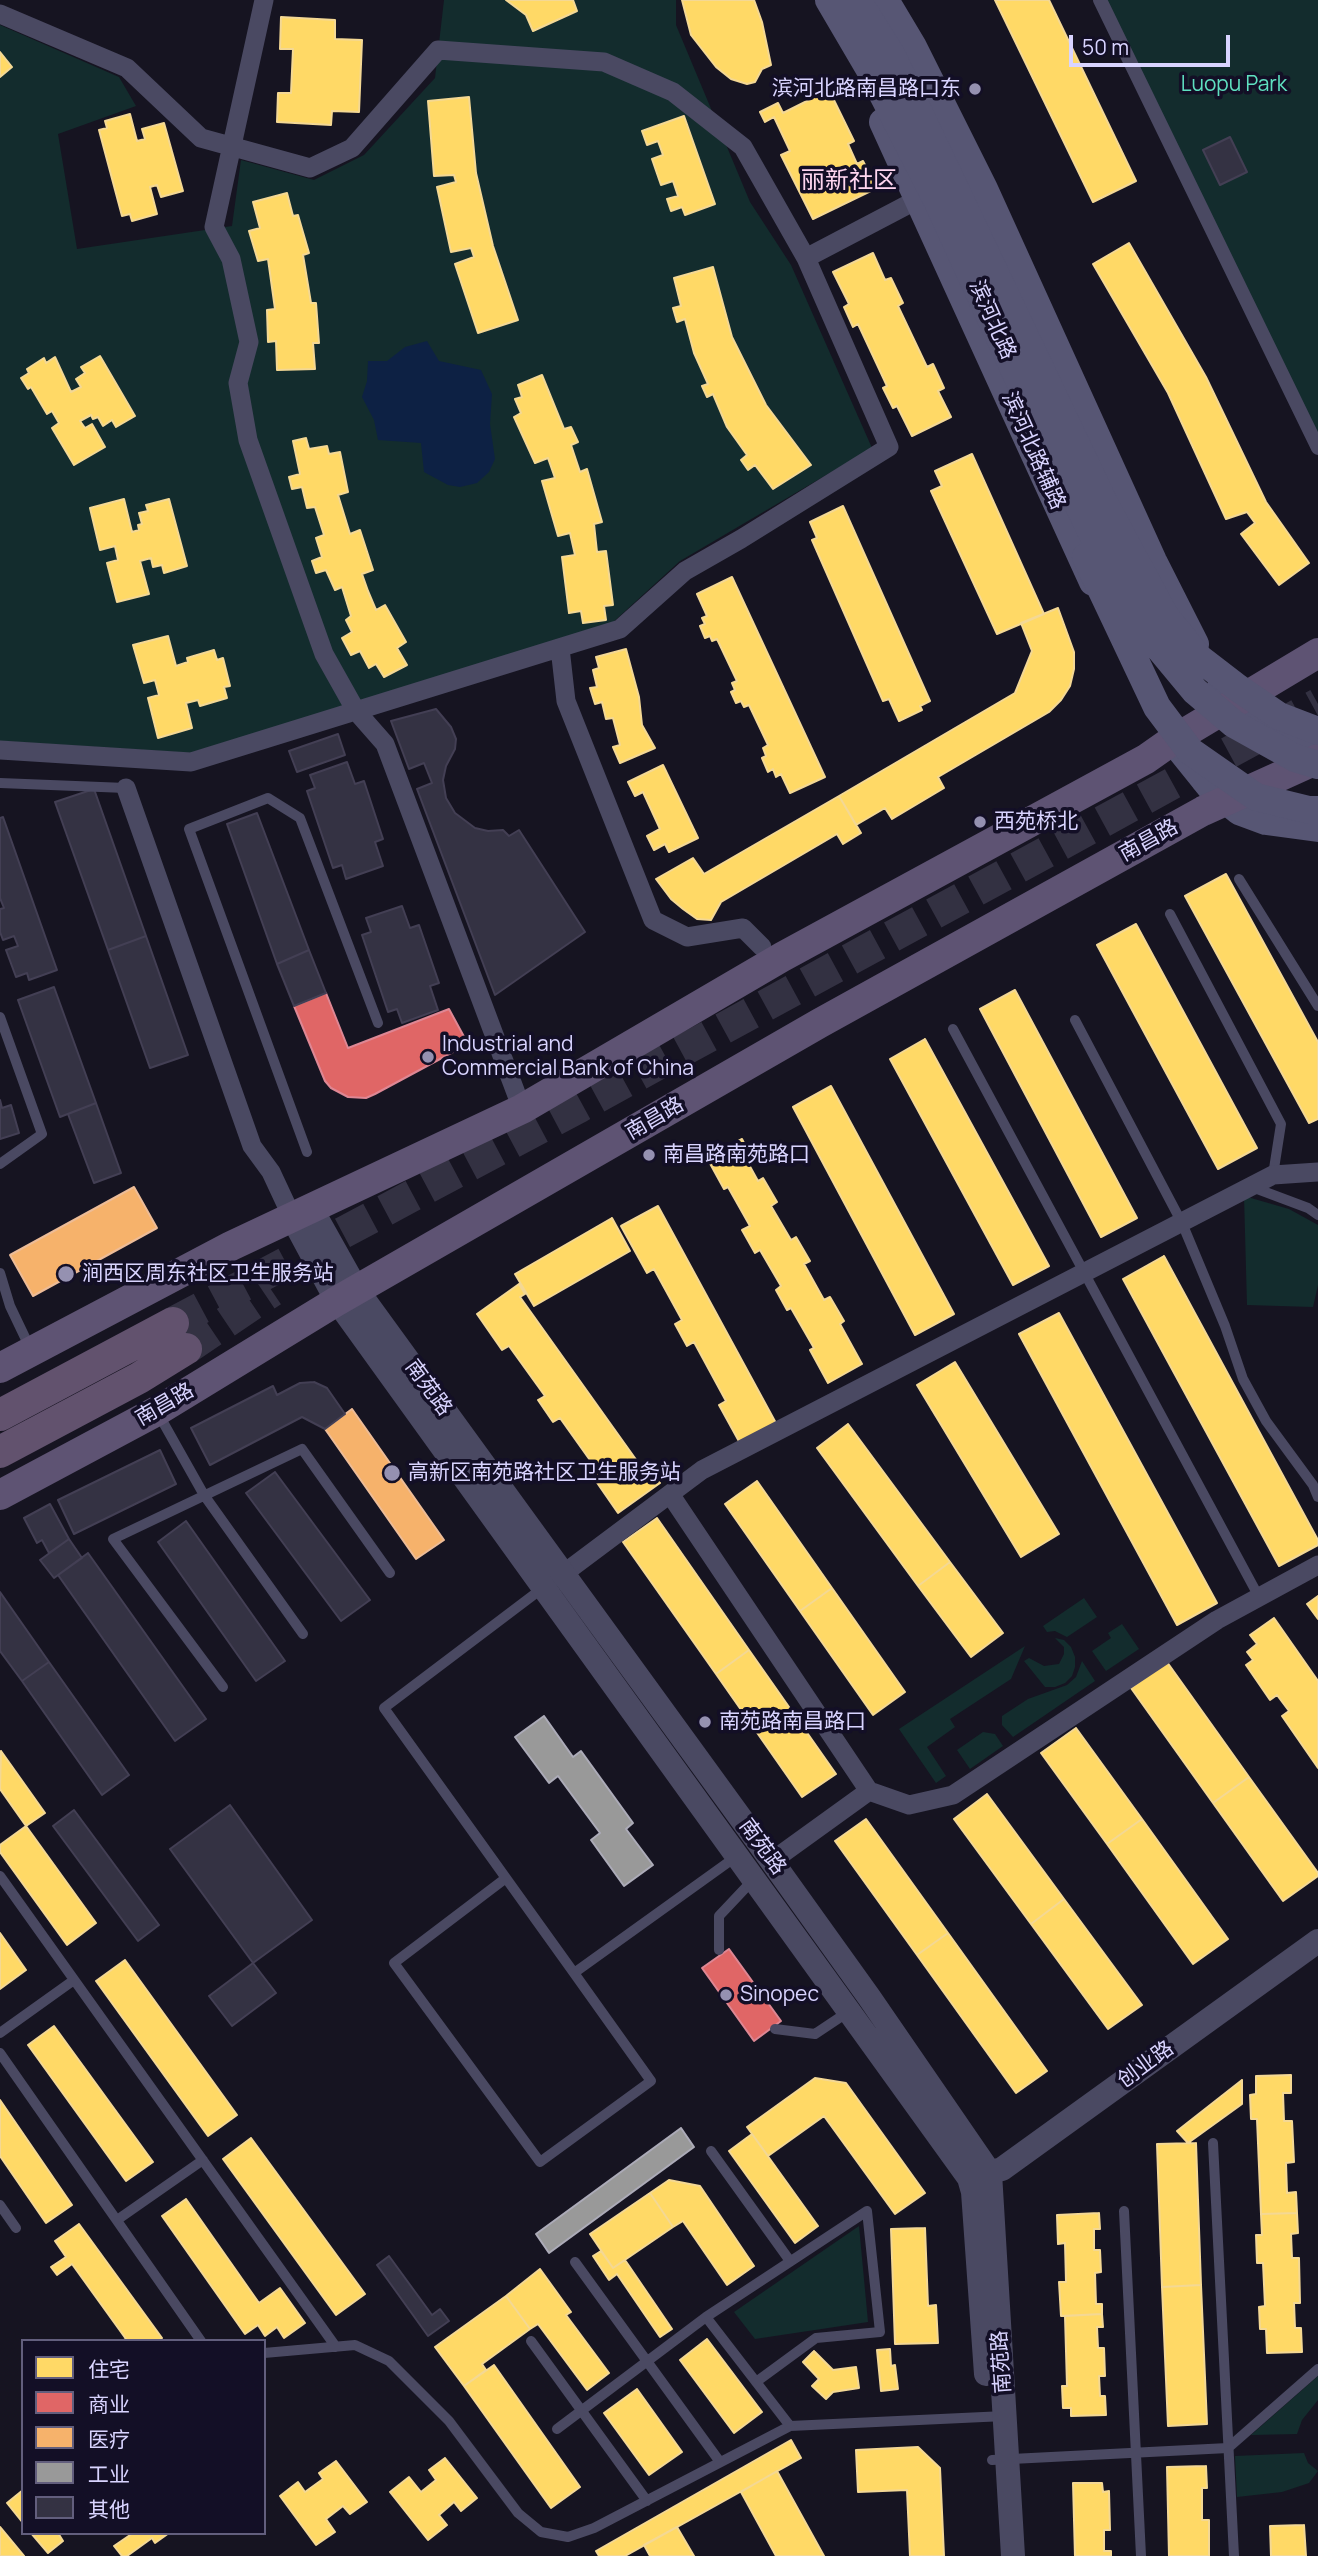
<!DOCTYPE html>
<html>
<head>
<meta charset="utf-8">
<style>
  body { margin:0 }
  #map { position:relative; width:1318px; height:2556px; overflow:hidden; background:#161421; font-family:Manrope,"Noto Sans SC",sans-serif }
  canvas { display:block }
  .legend { position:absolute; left:21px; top:2339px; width:245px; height:196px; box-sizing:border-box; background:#130f26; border:2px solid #625e7d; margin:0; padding:9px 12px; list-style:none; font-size:21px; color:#d9d4ff }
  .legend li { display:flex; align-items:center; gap:14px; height:35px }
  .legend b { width:35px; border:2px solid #625e7d }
  .scale { position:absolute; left:1069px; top:35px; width:161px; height:32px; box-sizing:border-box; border:4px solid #d9d4ff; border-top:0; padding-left:9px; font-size:21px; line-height:24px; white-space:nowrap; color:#d9d4ff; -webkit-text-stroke:5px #130f26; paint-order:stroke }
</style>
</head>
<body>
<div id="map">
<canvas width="1318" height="2556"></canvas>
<ul class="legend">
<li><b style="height:19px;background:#ffd966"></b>住宅</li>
<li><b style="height:19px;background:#e06666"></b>商业</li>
<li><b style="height:19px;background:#f6b26b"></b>医疗</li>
<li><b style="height:19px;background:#999"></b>工业</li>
<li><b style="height:19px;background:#343243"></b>其他</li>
</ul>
<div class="scale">50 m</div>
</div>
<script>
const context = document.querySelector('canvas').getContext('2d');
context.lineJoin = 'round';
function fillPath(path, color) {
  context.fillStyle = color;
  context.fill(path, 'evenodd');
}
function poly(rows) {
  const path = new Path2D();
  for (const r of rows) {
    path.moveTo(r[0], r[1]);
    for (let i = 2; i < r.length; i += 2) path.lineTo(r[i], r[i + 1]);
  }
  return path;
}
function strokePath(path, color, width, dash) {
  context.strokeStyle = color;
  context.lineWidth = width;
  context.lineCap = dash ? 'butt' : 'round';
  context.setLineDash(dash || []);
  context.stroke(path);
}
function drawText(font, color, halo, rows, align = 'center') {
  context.font = font + ' Manrope,"Noto Sans SC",sans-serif';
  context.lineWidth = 7;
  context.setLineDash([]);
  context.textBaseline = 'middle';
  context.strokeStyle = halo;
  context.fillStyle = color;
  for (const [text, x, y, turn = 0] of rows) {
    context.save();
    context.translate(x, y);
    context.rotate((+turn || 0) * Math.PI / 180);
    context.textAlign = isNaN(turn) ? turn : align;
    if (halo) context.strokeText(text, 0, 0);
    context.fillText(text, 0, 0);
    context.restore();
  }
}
fillPath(poly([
  [444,0,676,0,676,25,750,202,791,265,872,448,680,561,611,624,191,753,0,741,0,25,119,77,136,106,58,134,77,249,232,226,241,160,314,180,364,155,435,78],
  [1100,0,1318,0,1318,448],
  [1244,1196,1289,1209,1318,1225,1318,1285,1313,1307,1247,1305],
  [1084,1598,1097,1617,1067,1637,1055,1631,1047,1632,1043,1626],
  [1122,1624,1139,1649,1106,1671,1092,1651,1111,1638,1108,1633],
  [1055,1638,1064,1640,1071,1647,1075,1657,1075,1667,1072,1676,1065,1683,1055,1687,1045,1687,1024,1661,1029,1658,1044,1666,1059,1664,1064,1654,1064,1647],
  [1025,1646,1011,1679,950,1719,955,1727,927,1747,946,1776,936,1783,899,1729],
  [1082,1661,1095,1681,1013,1737,1002,1725,1002,1716,1028,1699,1067,1685,1076,1677],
  [983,1732,995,1734,1003,1746,970,1769,957,1750],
  [859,2226,868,2322,755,2339,734,2312],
  [1318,2376,1318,2400,1302,2420,1297,2434,1251,2435],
  [1304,2453,1308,2463,1318,2471,1309,2483,1282,2492,1237,2497,1235,2456]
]), '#132c2d');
fillPath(poly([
  [427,341,439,361,481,370,492,394,490,424,495,459,489,472,477,483,460,487,448,485,424,472,421,443,378,440,374,420,362,397,367,381,368,361,387,361,405,347]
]), '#0d2144');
const homes = poly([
  [506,0,573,0,577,11,533,31,526,15,506,0],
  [682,0,754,0,762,22,771,65,762,69,755,82,747,84,731,79,716,67,691,35,682,0],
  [995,0,1049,0,1136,181,1093,202,995,0],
  [281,17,335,20,335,39,362,40,359,112,332,111,331,125,277,122,278,93,291,93,293,49,280,49,281,17],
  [0,52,12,67,0,77,0,52],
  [829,90,854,141,848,144,857,164,863,161,877,188,813,219,781,155,790,151,774,117,765,122,760,112,778,103,783,113,829,90],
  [469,97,476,173,493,246,518,320,478,333,455,264,474,257,471,248,451,252,437,187,456,182,454,175,434,176,428,101,469,97],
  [130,114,137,141,145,139,142,129,164,123,183,191,161,197,157,185,150,187,157,214,132,221,130,214,122,216,99,130,107,128,105,121,130,114],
  [684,116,715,204,685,215,682,207,671,211,667,199,678,196,673,181,661,185,652,159,663,155,658,141,647,145,642,131,684,116],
  [287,193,293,216,298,215,309,253,303,255,311,303,316,303,319,343,313,343,315,369,277,370,276,341,268,342,267,310,275,309,268,259,258,261,249,231,260,228,253,202,287,193],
  [1129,243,1206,377,1266,502,1309,563,1279,585,1241,534,1255,523,1247,512,1226,519,1168,393,1093,264,1129,243],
  [873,253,885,280,891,278,903,303,898,306,927,367,933,364,944,388,938,391,951,417,912,436,897,406,893,408,883,388,887,386,858,324,853,327,844,307,849,304,833,272,873,253],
  [713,267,732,337,766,405,811,465,773,489,755,465,748,470,741,460,747,455,727,427,713,394,707,397,702,386,708,384,694,353,685,319,677,322,673,308,681,306,674,278,713,267],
  [100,356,135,416,116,427,112,420,103,426,98,417,93,419,91,415,80,421,85,428,92,424,105,447,74,465,52,428,59,423,52,411,47,414,31,387,28,389,21,378,29,373,27,369,44,358,46,363,55,357,71,392,81,387,76,379,85,373,81,367,100,356],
  [542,375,564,429,571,427,578,442,571,445,580,472,587,469,602,522,594,524,597,552,606,551,613,605,604,606,606,620,583,623,581,611,569,613,562,557,575,555,570,533,558,536,542,481,555,478,548,458,535,463,514,417,521,413,515,399,522,397,518,385,542,375],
  [306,438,309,449,327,446,329,454,340,452,348,492,338,495,350,534,360,530,373,570,362,574,368,591,376,610,385,605,406,642,397,648,407,665,384,677,376,664,369,668,360,651,351,655,342,638,352,632,346,620,351,616,342,587,335,590,326,570,316,573,312,561,322,557,316,538,324,535,315,507,307,508,302,487,292,489,289,477,300,474,293,441,306,438],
  [972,454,1044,614,997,634,931,491,942,486,935,471,972,454],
  [124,499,132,532,139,530,138,525,142,524,139,513,148,511,146,505,169,499,187,566,164,573,162,565,153,567,151,558,140,561,149,594,117,602,107,563,118,560,115,546,100,550,90,508,124,499],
  [843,506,930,701,920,706,922,710,899,721,889,699,883,701,812,540,817,538,810,522,843,506],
  [732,577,825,777,790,793,781,774,776,777,773,769,768,772,762,758,766,756,763,748,768,745,749,705,744,707,741,701,736,703,731,692,735,690,732,683,737,681,717,639,712,641,710,636,705,638,700,626,705,624,702,618,707,616,697,594,732,577],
  [1058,608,1074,652,1074,669,1070,686,1061,700,1049,712,938,777,944,788,892,819,885,808,856,825,839,796,1015,693,1032,651,1021,623,1058,608],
  [168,636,176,666,188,662,187,658,214,650,217,660,223,658,230,686,224,687,227,698,200,706,198,700,186,703,192,728,158,738,148,698,159,695,155,680,144,683,133,645,168,636],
  [626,649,639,697,642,725,655,748,620,763,613,747,620,745,613,718,606,719,602,702,595,704,590,688,597,687,593,670,599,668,596,657,626,649],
  [663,765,698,838,669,852,665,844,654,850,647,836,660,829,643,792,635,796,628,782,663,765],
  [839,796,861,833,843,844,837,834,721,902,711,920,697,919,683,909,671,899,656,879,693,858,704,874,839,796],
  [1226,874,1318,1042,1318,1119,1309,1123,1185,896,1226,874],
  [1136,924,1257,1148,1218,1169,1097,945,1136,924],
  [1015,990,1137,1218,1101,1237,980,1009,1015,990],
  [925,1039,1049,1266,1013,1285,890,1059,925,1039],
  [831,1086,954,1314,915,1335,793,1107,831,1086],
  [742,1139,747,1149,742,1152,758,1181,763,1178,777,1202,771,1206,791,1240,796,1237,810,1261,804,1264,824,1300,830,1297,844,1321,840,1324,862,1364,828,1383,810,1350,814,1348,791,1308,787,1310,776,1290,781,1286,760,1250,755,1253,742,1230,750,1226,728,1187,724,1189,707,1158,742,1139],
  [658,1206,777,1425,741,1445,719,1405,726,1401,694,1342,687,1346,675,1324,682,1320,654,1269,647,1273,621,1226,658,1206],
  [612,1218,630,1251,534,1306,515,1274,612,1218],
  [1164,1256,1318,1540,1318,1545,1279,1566,1123,1279,1164,1256],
  [519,1284,525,1294,520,1297,647,1475,652,1471,660,1483,618,1513,591,1474,597,1470,560,1418,553,1422,538,1400,545,1396,509,1346,502,1350,477,1314,519,1284],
  [1059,1313,1217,1603,1177,1625,1019,1334,1059,1313],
  [955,1362,1059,1534,1021,1557,917,1385,955,1362],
  [848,1424,950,1562,918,1586,817,1448,848,1424],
  [757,1481,832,1588,800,1611,725,1504,757,1481],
  [657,1518,749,1650,716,1674,623,1542,657,1518],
  [950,1562,1003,1633,971,1657,918,1586,950,1562],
  [832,1588,905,1692,873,1715,800,1611,832,1588],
  [1318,1596,1318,1619,1307,1604,1318,1596],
  [1274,1618,1318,1681,1318,1768,1282,1716,1289,1711,1277,1695,1270,1700,1246,1665,1253,1660,1247,1652,1257,1644,1250,1635,1274,1618],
  [749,1650,836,1774,802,1797,716,1674,749,1650],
  [1167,1662,1249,1777,1213,1803,1131,1688,1167,1662],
  [1076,1728,1142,1819,1107,1844,1041,1753,1076,1728],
  [1,1751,45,1813,26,1826,0,1789,1,1751],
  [1249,1777,1318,1873,1318,1876,1283,1901,1213,1803,1249,1777],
  [987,1794,1064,1899,1031,1924,954,1819,987,1794],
  [866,1819,948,1933,917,1955,835,1841,866,1819],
  [1142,1819,1228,1939,1193,1964,1107,1844,1142,1819],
  [26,1826,96,1923,67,1945,0,1852,0,1845,26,1826],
  [1064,1899,1142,2005,1108,2029,1031,1924,1064,1899],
  [0,1933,26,1970,0,1989,0,1933],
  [948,1933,1047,2071,1016,2093,917,1955,948,1933],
  [125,1960,237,2115,208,2136,96,1981,125,1960],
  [54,2026,153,2162,126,2181,28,2045,54,2026],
  [1291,2075,1291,2093,1283,2093,1284,2121,1292,2121,1294,2162,1286,2163,1287,2193,1296,2192,1297,2213,1261,2214,1257,2119,1251,2119,1250,2095,1256,2094,1256,2076,1291,2075],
  [815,2078,846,2083,925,2193,895,2214,824,2116,768,2156,747,2127,815,2078],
  [1242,2080,1242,2104,1188,2143,1177,2131,1242,2080],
  [0,2100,72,2205,46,2223,0,2156,0,2100],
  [752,2134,818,2226,795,2243,729,2151,752,2134],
  [251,2138,365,2294,336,2315,223,2159,251,2138],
  [1196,2143,1201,2285,1162,2287,1157,2144,1196,2143],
  [669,2180,700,2186,754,2266,727,2285,683,2221,673,2227,650,2193,669,2180],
  [650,2193,673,2227,613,2268,590,2234,650,2193],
  [186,2199,259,2303,280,2288,305,2323,284,2338,277,2327,265,2336,258,2325,245,2334,162,2216,186,2199],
  [1099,2213,1100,2229,1094,2229,1094,2250,1100,2250,1101,2272,1095,2273,1096,2304,1102,2304,1102,2314,1061,2316,1059,2282,1066,2282,1065,2243,1058,2244,1057,2215,1099,2213],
  [1297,2213,1298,2233,1291,2234,1292,2258,1299,2258,1300,2303,1294,2303,1295,2328,1301,2328,1302,2352,1267,2353,1266,2329,1260,2329,1259,2307,1265,2306,1263,2263,1257,2263,1256,2235,1262,2235,1261,2214,1297,2213],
  [79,2224,162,2338,158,2341,122,2341,126,2339,72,2264,57,2275,51,2267,66,2257,55,2241,79,2224],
  [925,2228,928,2306,936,2305,938,2343,895,2344,891,2229,925,2228],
  [601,2251,613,2268,625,2260,672,2329,660,2337,617,2274,609,2280,593,2256,601,2251],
  [540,2269,571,2312,566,2315,609,2373,587,2390,538,2324,530,2329,506,2296,540,2269],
  [1201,2285,1207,2424,1168,2426,1162,2287,1201,2285],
  [506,2296,530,2329,482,2364,486,2370,464,2386,435,2347,506,2296],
  [1102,2314,1103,2327,1097,2327,1098,2348,1104,2348,1105,2376,1099,2376,1100,2396,1105,2396,1106,2415,1071,2416,1071,2408,1063,2408,1062,2386,1067,2386,1065,2316,1102,2314],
  [707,2339,762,2412,734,2433,680,2360,707,2339],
  [890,2349,891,2366,895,2365,898,2389,881,2391,877,2350,890,2349],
  [814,2351,833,2370,856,2367,859,2388,833,2392,826,2399,812,2386,819,2379,803,2362,814,2351],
  [494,2365,580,2487,551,2508,464,2386,494,2365],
  [637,2389,682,2452,649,2475,604,2413,637,2389],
  [791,2440,801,2458,625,2556,599,2556,596,2551,791,2440],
  [918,2447,940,2468,944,2556,910,2556,907,2490,858,2492,856,2450,918,2447],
  [445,2458,477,2498,461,2511,454,2502,439,2515,447,2525,428,2540,390,2492,409,2477,421,2492,436,2480,429,2470,445,2458],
  [336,2461,367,2502,350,2514,343,2506,326,2519,335,2532,316,2545,280,2496,298,2482,305,2492,323,2479,319,2473,336,2461],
  [1206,2466,1207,2488,1202,2488,1202,2520,1209,2520,1209,2556,1169,2556,1167,2467,1206,2466],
  [777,2471,824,2556,776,2556,741,2492,777,2471],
  [1073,2483,1102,2483,1103,2492,1109,2491,1110,2530,1104,2530,1104,2551,1111,2551,1111,2556,1075,2556,1073,2483],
  [23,2490,23,2523,7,2503,23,2490],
  [1304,2525,1306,2556,1271,2556,1270,2526,1304,2525],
  [0,2527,24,2556,0,2556,0,2527],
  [677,2527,694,2556,650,2556,644,2545,677,2527],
  [31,2533,58,2533,63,2541,48,2553,31,2533],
  [133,2533,169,2533,155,2543,152,2538,127,2556,122,2556,114,2546,133,2533]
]);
fillPath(homes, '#ffd966');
strokePath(homes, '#f4d894', 2);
const shops = poly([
  [326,993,348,1048,449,1009,468,1044,375,1094,366,1098,348,1097,331,1088,325,1081,294,1006,326,993],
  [729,1949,781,2021,754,2041,702,1968,729,1949]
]);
fillPath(shops, '#e06666');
strokePath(shops, '#de8794', 2);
const health = poly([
  [134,1187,157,1228,33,1296,10,1255,134,1187],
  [352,1409,444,1540,416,1559,325,1429,352,1409]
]);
fillPath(health, '#f6b26b');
strokePath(health, '#edbc97', 2);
const industry = poly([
  [544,1716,573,1757,581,1751,633,1823,626,1829,653,1865,624,1886,591,1840,600,1833,558,1776,549,1783,515,1737,544,1716],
  [681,2128,694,2147,549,2253,536,2234,681,2128]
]);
fillPath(industry, '#999');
strokePath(industry, '#acabb8', 2);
const building = poly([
  [1230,137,1247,172,1220,185,1203,150,1230,137],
  [436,709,451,727,456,739,455,749,446,766,443,780,446,798,455,813,475,828,488,831,503,830,509,836,519,830,585,932,495,995,417,789,432,783,424,763,409,769,391,721,436,709],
  [338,734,345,755,297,772,289,751,338,734],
  [347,762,355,784,364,781,383,839,375,842,383,866,346,879,342,865,333,868,307,791,315,788,310,775,347,762],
  [94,789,146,936,108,950,55,802,94,789],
  [257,813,309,950,277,964,227,824,257,813],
  [3,817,57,970,29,980,27,973,16,977,6,950,18,946,14,936,3,940,0,932,0,909,4,908,0,898,0,818,3,817],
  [402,906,410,928,419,925,439,983,430,986,438,1010,402,1023,397,1009,388,1012,362,935,371,932,366,918,402,906],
  [146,936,188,1055,150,1068,108,950,146,936],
  [309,950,326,993,294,1006,277,964,309,950],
  [54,987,96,1103,60,1117,18,1000,54,987],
  [0,1100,2,1108,11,1105,19,1133,0,1139,0,1100],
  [96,1103,121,1173,94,1183,68,1114,96,1103],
  [314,1382,327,1388,345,1414,325,1429,302,1417,210,1465,191,1428,273,1386,277,1395,300,1383,314,1382],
  [160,1450,176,1484,74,1534,58,1500,160,1450],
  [275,1472,370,1600,341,1621,246,1493,275,1472],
  [50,1504,69,1539,49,1553,42,1540,37,1543,24,1518,50,1504],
  [186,1521,285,1661,256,1681,158,1542,186,1521],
  [69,1539,82,1558,54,1578,40,1560,69,1539],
  [88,1553,206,1719,175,1741,58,1575,88,1553],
  [0,1592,49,1662,22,1681,0,1651,0,1592],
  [49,1662,129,1775,102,1795,22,1681,49,1662],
  [230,1805,312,1920,253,1963,170,1849,230,1805],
  [74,1810,159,1925,138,1941,53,1826,74,1810],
  [253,1963,276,1993,232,2026,209,1996,253,1963],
  [389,2256,432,2315,440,2309,449,2321,428,2336,377,2265,389,2256]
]);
fillPath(building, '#343243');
strokePath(building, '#433f54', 2);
strokePath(poly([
  [173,1323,579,1107,1318,704],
  [186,1349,272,1291]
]), '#333142', 32, [32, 16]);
strokePath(poly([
  [0,783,126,788],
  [1239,879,1318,1006],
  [1170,914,1281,1124,1273,1175],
  [0,1017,42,1134,0,1164],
  [1075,1020,1182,1223,1225,1326,1243,1379,1266,1421,1313,1485,1318,1497],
  [953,1029,1259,1597],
  [307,1152,189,829,268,798,300,818,378,1023],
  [1252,1187,1308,1208,1318,1215],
  [0,1273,10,1306,31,1350],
  [159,1415,204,1495,303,1634],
  [544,1587,384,1708,574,1973,737,1856],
  [223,1687,113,1539,302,1449,390,1573],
  [0,1876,336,2347],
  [506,1878,394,1963,540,2162,651,2081,574,1973],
  [719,1950,719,1916,752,1881],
  [775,2029,815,2034,848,2012],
  [0,2033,74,1980],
  [0,2053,201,2341],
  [1213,2143,1234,2556],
  [711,2151,790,2261],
  [0,2205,16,2228],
  [1124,2211,1141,2556],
  [117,2220,203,2160],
  [575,2262,720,2462],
  [706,2317,790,2426],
  [531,2341,647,2501],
  [264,2353,355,2345,389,2361,449,2421,518,2513,541,2532,568,2537,594,2528,790,2426,1005,2416],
  [557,2429,706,2317,867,2211,880,2332,816,2338,756,2382],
  [992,2460,1228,2448,1318,2369]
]), '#4a4962', 10);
strokePath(poly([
  [1100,0,1318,448]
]), '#4a4962', 14);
strokePath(poly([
  [264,0,214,227,231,259,249,342,238,383,248,440,324,654,356,711,385,744,522,1109],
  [0,14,127,68,201,138,310,168,352,148,438,50,604,62,673,92,743,147,806,258,889,447,741,539,685,571,620,629,191,762,0,750],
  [806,258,928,194],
  [560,648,566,701,653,920,687,937,743,928,762,947],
  [126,788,252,1146,271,1172,292,1217],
  [670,1494,869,1791,909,1805,953,1795,1217,1620,1318,1565],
  [559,1577,702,1470,1273,1175,1318,1172],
  [772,1861,869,1791]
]), '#4a4962', 19);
strokePath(poly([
  [311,1208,357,1290,758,1842,869,1997,990,2173,1013,2556],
  [292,1217,337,1301,969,2178,973,2192,986,2374],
  [973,2177,1002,2169,1318,1941]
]), '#4a4962', 24);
strokePath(poly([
  [885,0,913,47,984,189,1153,561,1195,644],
  [883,122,1093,582],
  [1221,687,1234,703,1318,756],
  [1179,748,1212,789,1239,811,1266,821,1318,828]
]), '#575674', 28);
strokePath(poly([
  [0,1368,231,1246,522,1109,782,957,1146,759,1173,740,1318,653],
  [0,1495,157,1411,337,1301,820,1023,1203,811,1318,759]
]), '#5e5373', 30);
strokePath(poly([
  [0,1415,173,1323],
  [0,1452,139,1378,186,1349]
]), '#62526e', 32);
strokePath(poly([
  [829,0,873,75,936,198,1035,415,1092,533,1151,638,1195,691,1234,724,1295,758,1318,765],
  [857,0,892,56,1104,503,1165,616,1199,658,1238,688,1279,716,1318,731],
  [1086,557,1157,707,1190,751,1256,797,1309,810,1318,810]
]), '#575674', 28);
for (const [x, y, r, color] of [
  [975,89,7,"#9591b1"],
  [980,822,7,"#9591b1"],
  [428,1057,7,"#9591b1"],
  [649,1155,7,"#9591b1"],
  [66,1274,9,"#9591b1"],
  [392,1473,9,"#9591b1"],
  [705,1722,7,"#9591b1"],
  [726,1995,7,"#9591b1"]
]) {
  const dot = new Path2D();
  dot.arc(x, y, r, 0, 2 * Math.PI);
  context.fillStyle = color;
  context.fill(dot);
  strokePath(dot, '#130f26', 2.5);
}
drawText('21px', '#5fe0c0', '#130f26', [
  ["Luopu Park",1234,85]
]);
drawText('21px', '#d9d4ff', '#130f26', [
  ["滨河北路南昌路口东",961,89,"right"],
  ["西苑桥北",994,822],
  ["Industrial and",442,1045],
  ["Commercial Bank of China",442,1069],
  ["南昌路南苑路口",663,1155],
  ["涧西区周东社区卫生服务站",82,1274],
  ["高新区南苑路社区卫生服务站",408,1473],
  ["南苑路南昌路口",719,1722],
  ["Sinopec",740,1995]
], 'left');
drawText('21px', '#d9d4ff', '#130f26', [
  ["滨河北路",992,320,66],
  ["滨河北路辅路",1033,451,66],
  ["南昌路",1149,841,-29],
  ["南昌路",655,1119,-30],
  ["南苑路",428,1388,54],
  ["南昌路",165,1405,-30],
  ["南苑路",762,1847,54],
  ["创业路",1146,2065,-36],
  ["南苑路",1002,2362,-94]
]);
drawText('24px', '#ffd6f0', '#130f26', [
  ["丽新社区",849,181]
]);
</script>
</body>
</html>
